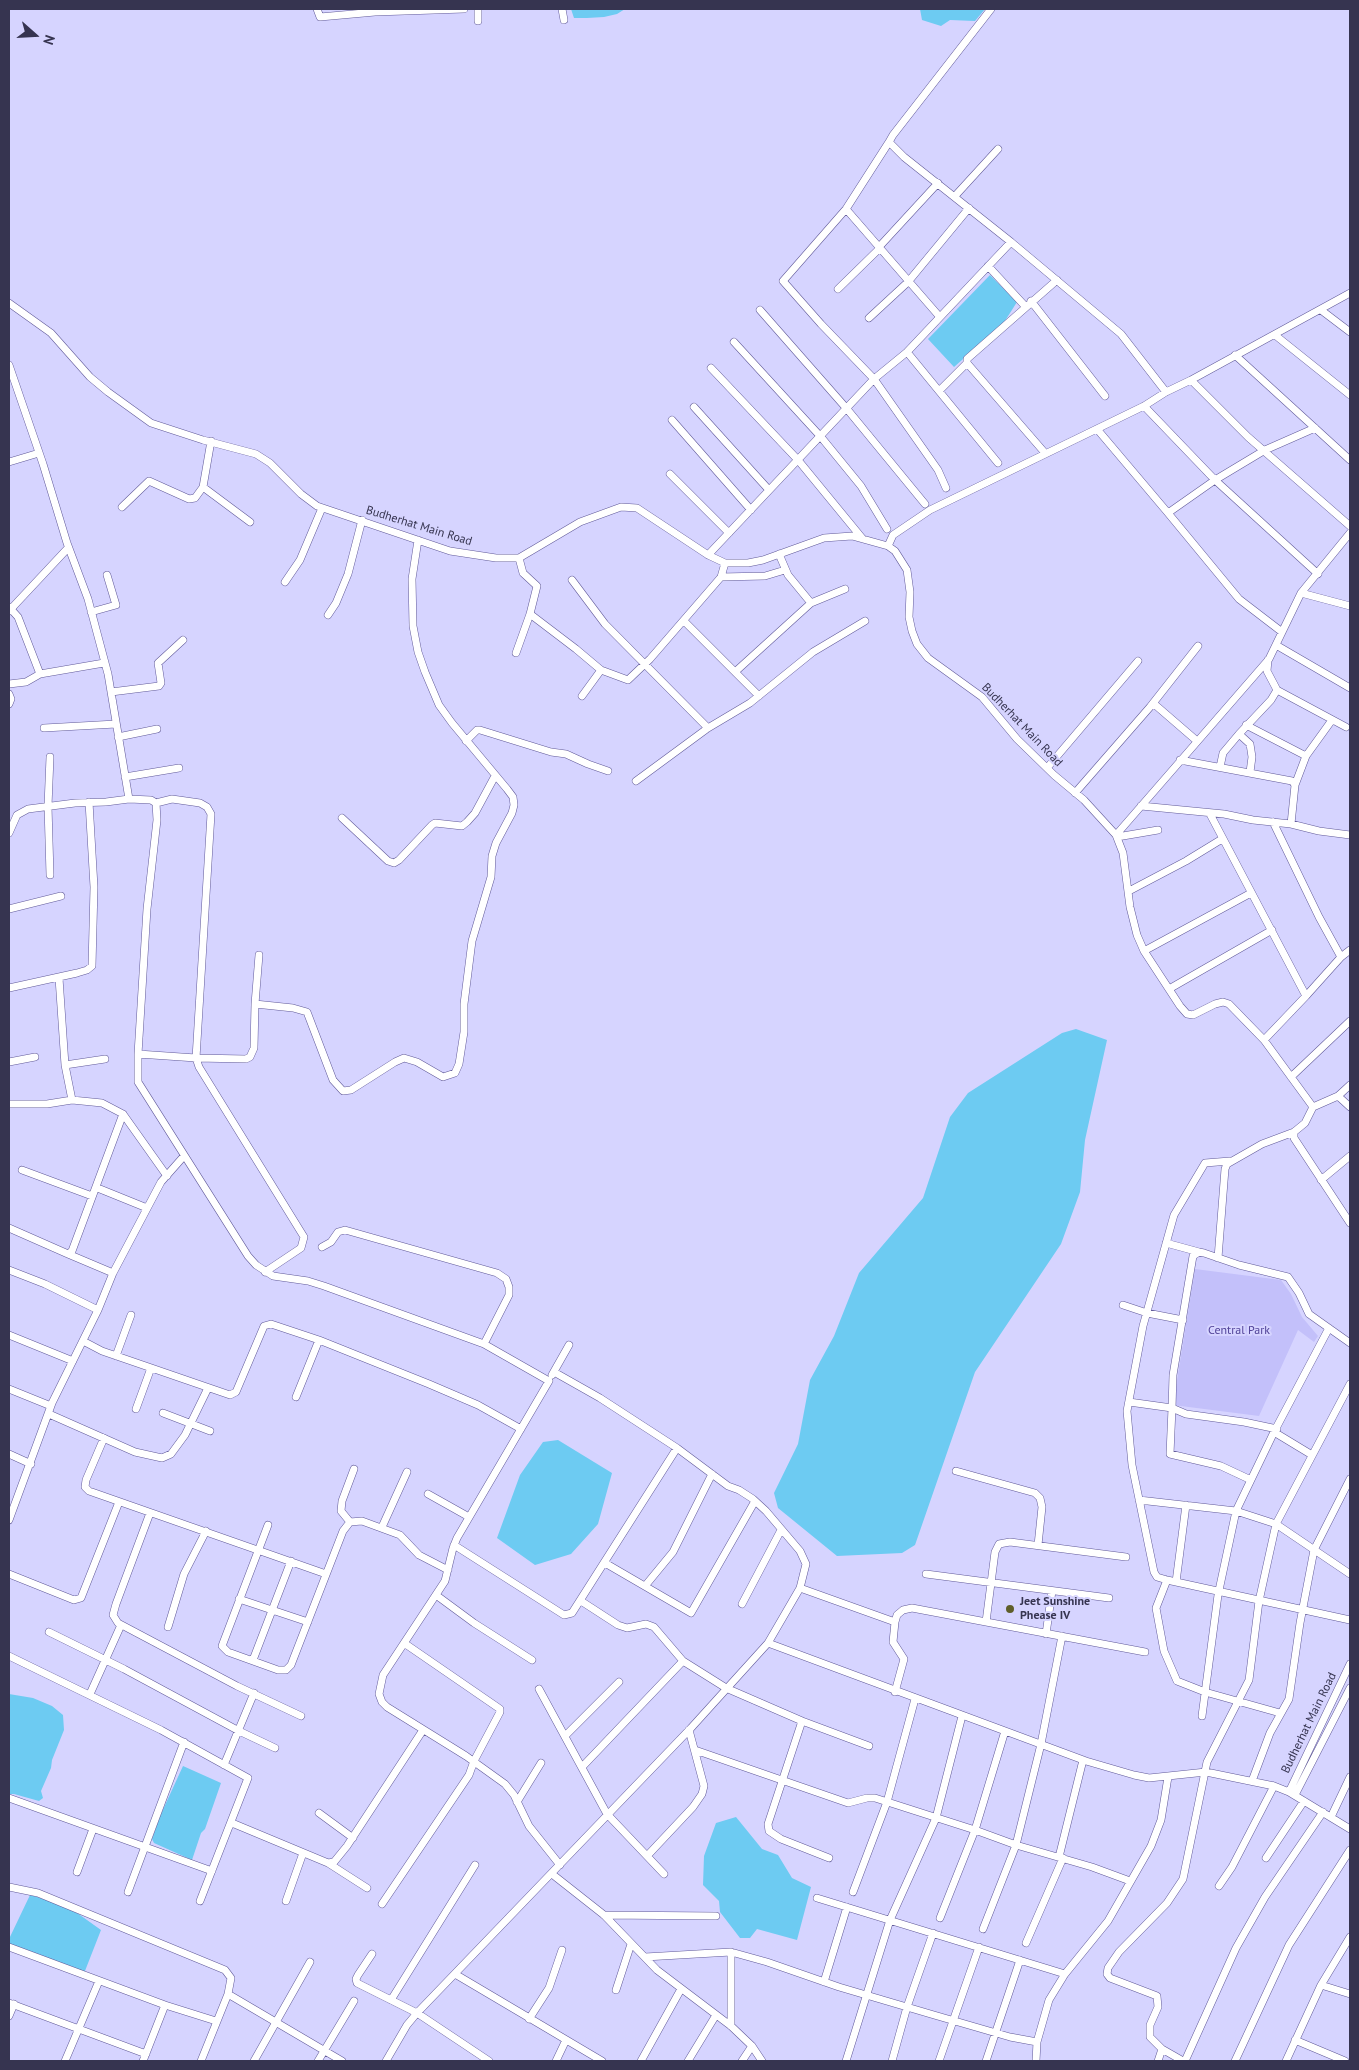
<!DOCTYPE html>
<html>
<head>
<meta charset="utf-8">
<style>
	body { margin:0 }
	#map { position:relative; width:1359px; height:2070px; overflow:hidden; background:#d6d4ff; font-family:"PT Sans",sans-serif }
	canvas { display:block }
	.frame { position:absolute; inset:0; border:10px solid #363450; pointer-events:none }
	.north { position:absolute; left:10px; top:10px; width:50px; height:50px; -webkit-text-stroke:4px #d6d4ff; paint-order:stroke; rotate:109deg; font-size:14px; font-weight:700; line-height:20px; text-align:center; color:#363450 }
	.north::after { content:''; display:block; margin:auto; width:18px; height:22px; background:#363450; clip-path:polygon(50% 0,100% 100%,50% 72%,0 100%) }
</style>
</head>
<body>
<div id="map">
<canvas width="1359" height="2070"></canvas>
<div class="frame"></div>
<div class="north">N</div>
</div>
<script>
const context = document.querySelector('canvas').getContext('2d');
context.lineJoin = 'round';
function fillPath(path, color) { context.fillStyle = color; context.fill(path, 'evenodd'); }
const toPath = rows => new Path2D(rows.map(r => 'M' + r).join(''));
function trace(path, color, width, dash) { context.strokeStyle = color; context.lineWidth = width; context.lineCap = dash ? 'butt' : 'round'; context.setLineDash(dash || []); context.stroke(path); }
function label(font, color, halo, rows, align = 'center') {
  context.font = font + ' "PT Sans",sans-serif'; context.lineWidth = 4; context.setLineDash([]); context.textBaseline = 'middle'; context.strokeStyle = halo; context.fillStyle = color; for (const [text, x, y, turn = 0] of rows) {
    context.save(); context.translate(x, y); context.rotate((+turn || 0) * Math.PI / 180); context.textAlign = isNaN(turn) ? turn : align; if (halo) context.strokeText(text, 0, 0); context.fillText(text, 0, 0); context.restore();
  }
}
const green = toPath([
	[1195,1269,1281,1280,1291,1294,1302,1317,1318,1336,1314,1342,1298,1330,1259,1416,1173,1405]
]);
const water = toPath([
	[571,9,625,9,617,14,604,17,587,18,574,18],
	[920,9,985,9,975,21,950,20,941,26,922,20],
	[990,275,1017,302,1003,324,954,367,928,339],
	[1076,1029,1107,1040,1085,1140,1080,1192,1061,1244,975,1372,915,1545,902,1553,837,1556,778,1508,774,1493,798,1444,810,1380,834,1336,859,1273,923,1198,950,1117,968,1093,1062,1033],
	[558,1440,612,1473,598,1524,571,1554,535,1565,497,1538,520,1475,543,1442],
	[9,1694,33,1698,52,1706,63,1715,64,1730,52,1760,51,1768,41,1791,43,1798,39,1801,14,1794,9,1794],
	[183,1766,221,1783,205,1829,201,1833,192,1860,154,1843,152,1839,160,1816],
	[736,1817,762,1849,778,1855,792,1878,811,1887,797,1940,757,1929,750,1938,740,1938,720,1912,719,1901,703,1885,704,1856,716,1823],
	[30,1895,66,1905,101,1930,83,1976,9,1948,9,1939]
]);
const minor = toPath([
	[317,9,320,17,375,12,464,9],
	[478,9,478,21],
	[562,9,564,20],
	[991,9,893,135,889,142,904,157,1011,242,1121,334,1166,392],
	[889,142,846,209,783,281,821,324,874,379,938,470,946,488],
	[955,196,998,149],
	[846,209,939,316],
	[879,247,938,183],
	[988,266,1025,306],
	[838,289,880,248],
	[1031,301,1105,396],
	[9,303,51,333,90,377,108,392,151,423,203,440,256,454,270,463,301,494,317,506,450,551,496,558,519,558,580,522,621,507,637,508,708,555,725,563,748,563,763,560,824,538,852,536,888,546,895,551,907,570,910,592,909,617,912,631,917,644,928,658,982,697,1017,739,1054,775,1084,800,1116,835,1123,853,1130,907,1137,935,1144,951,1180,1006,1187,1014,1193,1015,1215,1004,1223,1002,1229,1004,1264,1040,1313,1107,1305,1123,1294,1132,1294,1138,1350,1223],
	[760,310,847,409,925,504],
	[1321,310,1350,332],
	[869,318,908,282,969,208],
	[1275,335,1350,395],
	[734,342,821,437,861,486,887,529],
	[907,352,998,463],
	[1235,355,1350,460],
	[9,365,43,464,67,543,88,599,108,674,129,799],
	[711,368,798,460,862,538],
	[1191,380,1248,437,1350,526],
	[939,391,967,363],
	[694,407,769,490],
	[672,420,751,510],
	[1315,428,1265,450,1215,480,1318,574],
	[1097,429,1168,513,1215,480,1144,406],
	[1045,453,967,363,967,359,1057,280],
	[9,462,39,453],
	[670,474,729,533],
	[203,487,250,522],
	[122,507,149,481,189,499,195,498,203,487,211,441],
	[1168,513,1239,599,1282,632],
	[888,546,893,535,930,510,1144,406,1166,392,1191,380,1350,293],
	[779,554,788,575,811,603,845,589],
	[708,555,874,379,907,352,1011,242],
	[721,577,765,576,785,570],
	[572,580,605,624,708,728],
	[285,582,300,560,322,508],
	[1301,593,1350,606],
	[9,607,18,617,40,674],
	[9,611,68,548],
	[91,612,116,605,107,575],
	[530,614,576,649,601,670],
	[328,615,336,603,348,574,362,520],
	[684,621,759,696],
	[1276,645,1350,688],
	[516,653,530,614,537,586,523,573,519,558],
	[735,672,811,603],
	[9,684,26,682,40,674,104,663],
	[1277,690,1346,727],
	[111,692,159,686,161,683,158,663,183,640],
	[9,694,11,699,9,704],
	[582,696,601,670,628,680,650,659,721,577,725,563],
	[1153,703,1197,741],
	[1246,725,1306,756],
	[44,728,116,724],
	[1239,734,1271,700,1277,690,1267,671,1268,660],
	[118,737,157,729],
	[466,741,477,730,480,730,551,752,566,754,588,764,608,771],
	[50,757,48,806,50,875],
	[1180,760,1292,781,1295,785,1291,824],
	[1220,767,1223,753,1239,734,1250,744,1252,757,1250,772],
	[1047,768,1138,661],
	[125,777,179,768],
	[636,781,708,728,750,703,813,652,865,621],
	[1295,785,1306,756,1332,720],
	[1075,793,1150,707,1198,646],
	[156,803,172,799,200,803,207,807,211,814,196,1058,199,1067,304,1237,301,1248,265,1272],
	[1141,806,1224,814,1253,820,1291,824,1319,831,1350,835],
	[1210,814,1306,996,1264,1040],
	[342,818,388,861,394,863,399,860,432,825,435,823,462,826,467,822,475,813,495,776],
	[1273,822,1319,917,1341,957],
	[9,833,17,815,28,809,75,803,106,802,129,799,151,800,156,803,157,820,147,909,138,1054,138,1082,248,1256,256,1265,273,1276,308,1281,324,1286,484,1344,549,1381,457,1538,453,1548,445,1581,383,1675,379,1694,382,1702,387,1707,466,1756,505,1784,514,1795,529,1826,560,1865],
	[1116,835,1269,659,1301,593,1350,533],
	[1117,837,1158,830],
	[1129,891,1186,861,1222,839],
	[9,909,61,896],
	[1144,951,1251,893],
	[59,978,65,1065,72,1100,102,1103,123,1114,167,1176],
	[9,988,77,973,87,970,92,966,94,887,89,802],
	[1169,989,1272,930],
	[1306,996,1341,957,1350,950],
	[255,1004,293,1008,307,1012,333,1080,343,1091,351,1090,395,1062,404,1058,417,1062,443,1077,455,1073,459,1064,464,1032,464,1004,472,941,491,877,492,856,496,843,512,813,514,805,513,797,507,789,452,723,439,705,425,672,418,652,413,626,412,579,418,540],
	[138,1054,196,1058,246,1059,250,1057,254,1048,255,1004,259,955],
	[9,1062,35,1057],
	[65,1065,105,1059],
	[1291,1077,1350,1021],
	[1338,1096,1350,1107],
	[9,1104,47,1104,72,1100],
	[1313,1107,1338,1096,1350,1085],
	[1230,1161,1205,1163,1174,1215,1143,1326,1127,1411,1132,1465,1154,1572,1157,1577,1167,1580,1350,1620],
	[22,1170,92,1196],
	[1321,1180,1350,1156],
	[100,1189,147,1208],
	[9,1228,68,1254,72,1251,123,1114],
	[1166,1243,1199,1252],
	[322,1247,331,1242,338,1232,345,1230,497,1273,506,1279,509,1287,509,1295,484,1344],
	[68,1254,113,1273],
	[1218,1258,1225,1169,1227,1164,1262,1144,1294,1132],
	[9,1270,45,1284,98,1310],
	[1123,1305,1147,1313,1183,1320],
	[9,1335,73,1361],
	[83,1341,102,1351,230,1395,236,1392,264,1326,271,1324,319,1340,429,1384,478,1405,521,1429],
	[116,1356,131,1315],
	[554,1372,600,1398,677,1448,728,1486,739,1490,753,1499,766,1511,800,1551,806,1564,800,1588],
	[552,1375,569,1345],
	[9,1389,51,1406],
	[296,1397,319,1340],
	[1129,1402,1172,1408,1170,1454,1221,1466,1251,1480],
	[136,1409,151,1368],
	[163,1413,210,1431],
	[49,1414,135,1452,162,1458,171,1454,185,1435,208,1388],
	[1277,1429,1244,1422,1186,1414,1172,1408,1173,1375,1193,1256,1199,1252,1204,1253,1239,1265,1288,1277,1299,1293,1309,1314,1350,1343],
	[1274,1432,1312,1455],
	[104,1438,86,1480,85,1487,89,1491,326,1574],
	[9,1454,31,1464],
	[956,1471,1035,1493,1040,1498,1042,1507,1038,1545],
	[428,1494,469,1517],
	[1139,1500,1236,1511,1276,1524,1350,1574],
	[150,1513,116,1604,113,1615,118,1623,237,1686,301,1716],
	[9,1520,52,1403,98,1310,113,1273,161,1182,184,1156],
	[350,1522,341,1511,342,1501,354,1469],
	[268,1525,222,1646,228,1652,278,1670,286,1670,291,1665,343,1531,350,1522,362,1521,400,1535,419,1555,448,1570],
	[382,1527,407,1472],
	[454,1545,564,1615,572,1613,677,1448],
	[605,1563,691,1613,755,1501],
	[9,1574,74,1600,81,1598,119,1502],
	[926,1574,1109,1598],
	[1167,1580,1156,1608,1164,1651,1177,1681,1205,1692,1280,1713],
	[1176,1582,1186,1505],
	[645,1586,673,1552,712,1474],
	[436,1595,474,1623,532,1660],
	[239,1599,308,1622],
	[581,1601,618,1625,627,1628,646,1624,654,1627,683,1661,726,1688,802,1721,869,1746],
	[742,1604,781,1530],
	[986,1622,995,1552,999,1544,1010,1542,1126,1557],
	[168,1627,184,1574,206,1531],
	[49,1632,124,1669,239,1731,275,1748],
	[1046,1634,1052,1591],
	[768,1643,800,1588,895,1622],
	[9,1656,161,1730,248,1778,200,1901],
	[253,1660,291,1561],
	[539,1689,607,1814,664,1874],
	[895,1692,904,1659,893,1642,895,1622,897,1615,903,1610,912,1608,1145,1652],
	[90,1694,121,1625],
	[1202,1716,1218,1595,1236,1511,1274,1432,1329,1328],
	[802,1721,768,1824,769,1831,781,1839,829,1858],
	[565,1736,619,1682],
	[695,1750,848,1803,867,1798,875,1798,975,1830,1016,1845,1092,1867,1130,1881],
	[224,1765,254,1693],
	[582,1767,683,1661],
	[1252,1781,1270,1733,1289,1699,1300,1623,1314,1550,1350,1479],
	[1289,1792,1350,1664],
	[1295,1795,1350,1688],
	[9,1798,212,1871],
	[517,1802,541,1763],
	[319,1813,353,1838],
	[1331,1817,1350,1777],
	[232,1823,328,1863,334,1862,347,1846,423,1730],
	[647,1856,693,1807,702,1794,704,1786,689,1730],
	[1059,1857,1083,1760],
	[1266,1858,1304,1801],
	[328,1863,367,1888],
	[77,1872,93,1829],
	[552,1874,604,1915,657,1970,731,2026,752,2046,762,2061],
	[1219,1886,1232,1867,1274,1786],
	[9,1887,38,1893,225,1970,231,1978,228,1994,342,2061],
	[128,1892,184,1742],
	[853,1892,887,1802,915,1699],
	[817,1898,1065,1974],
	[286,1901,303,1853],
	[382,1904,469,1775,474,1761,500,1712,500,1709,404,1643],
	[604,1915,716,1916],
	[940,1918,975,1830,1005,1731],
	[983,1929,1016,1845,1041,1744,1062,1636],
	[1026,1943,1063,1858],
	[9,1947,165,2005,216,2021],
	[731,1952,731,2026],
	[372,1954,358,1975,356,1979,357,1983,417,2013,489,2061],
	[645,1957,731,1952,767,1962,839,1987,934,2015,1010,2037,1037,2042],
	[455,1974,602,2061],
	[824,1982,847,1907],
	[1321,1985,1350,1994],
	[616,1990,631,1944],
	[391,2000,475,1865],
	[9,2003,146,2054],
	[9,2016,14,2004],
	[529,2019,549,1988,562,1950],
	[1295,2040,1345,2061],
	[65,2061,99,1981],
	[143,2061,165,2005],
	[201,2061,228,1994],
	[254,2061,310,1962],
	[318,2061,354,2001],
	[386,2061,407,2025,417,2013,691,1728,768,1643,1086,1761,1134,1775,1149,1778,1206,1772,1274,1786,1289,1792,1350,1829],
	[556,2061,566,2040],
	[641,2061,681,1989],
	[688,2061,716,2015],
	[742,2061,752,2046],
	[846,2061,890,1920,936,1818,962,1716],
	[892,2061,907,2007,933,1933],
	[939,2061,979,1947],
	[986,2061,1020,1960],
	[1036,2061,1037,2042,1049,2000,1065,1974,1108,1921,1151,1846,1161,1820,1168,1777],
	[1158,2061,1162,2049],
	[1183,2061,1162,2049,1150,2037,1150,2025,1158,2007,1157,1996,1110,1978,1107,1974,1108,1968,1119,1952,1167,1903,1183,1879,1207,1762,1249,1680,1259,1601,1276,1524,1350,1384],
	[1185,2061,1236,1948,1265,1897,1323,1812],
	[1235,2061,1289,1945,1350,1850],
	[1286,2061,1321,1985,1350,1937]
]);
const markers = [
	[1010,1609,5,"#5f5e2a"]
];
const streetNames = [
	["Budherhat Main Road",419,526,17],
	["Budherhat Main Road",1022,725,46],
	["Budherhat Main Road",1309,1723,-64]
];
const parkNames = [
	["Central Park",1239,1331]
];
const poiNames = [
	["Jeet Sunshine",1020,1602],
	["Phease IV",1020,1616]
];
fillPath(green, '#c3c0fa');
fillPath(water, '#6dcbf2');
trace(minor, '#615a99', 8);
trace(minor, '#fff', 7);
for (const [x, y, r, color] of markers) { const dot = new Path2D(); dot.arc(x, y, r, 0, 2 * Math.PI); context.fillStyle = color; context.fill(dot); trace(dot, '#d6d4ff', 2); }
label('12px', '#363450', '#d6d4ff', streetNames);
label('12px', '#514399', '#d6d4ff', parkNames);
label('bold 12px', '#363450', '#d6d4ff', poiNames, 'left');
</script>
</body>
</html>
